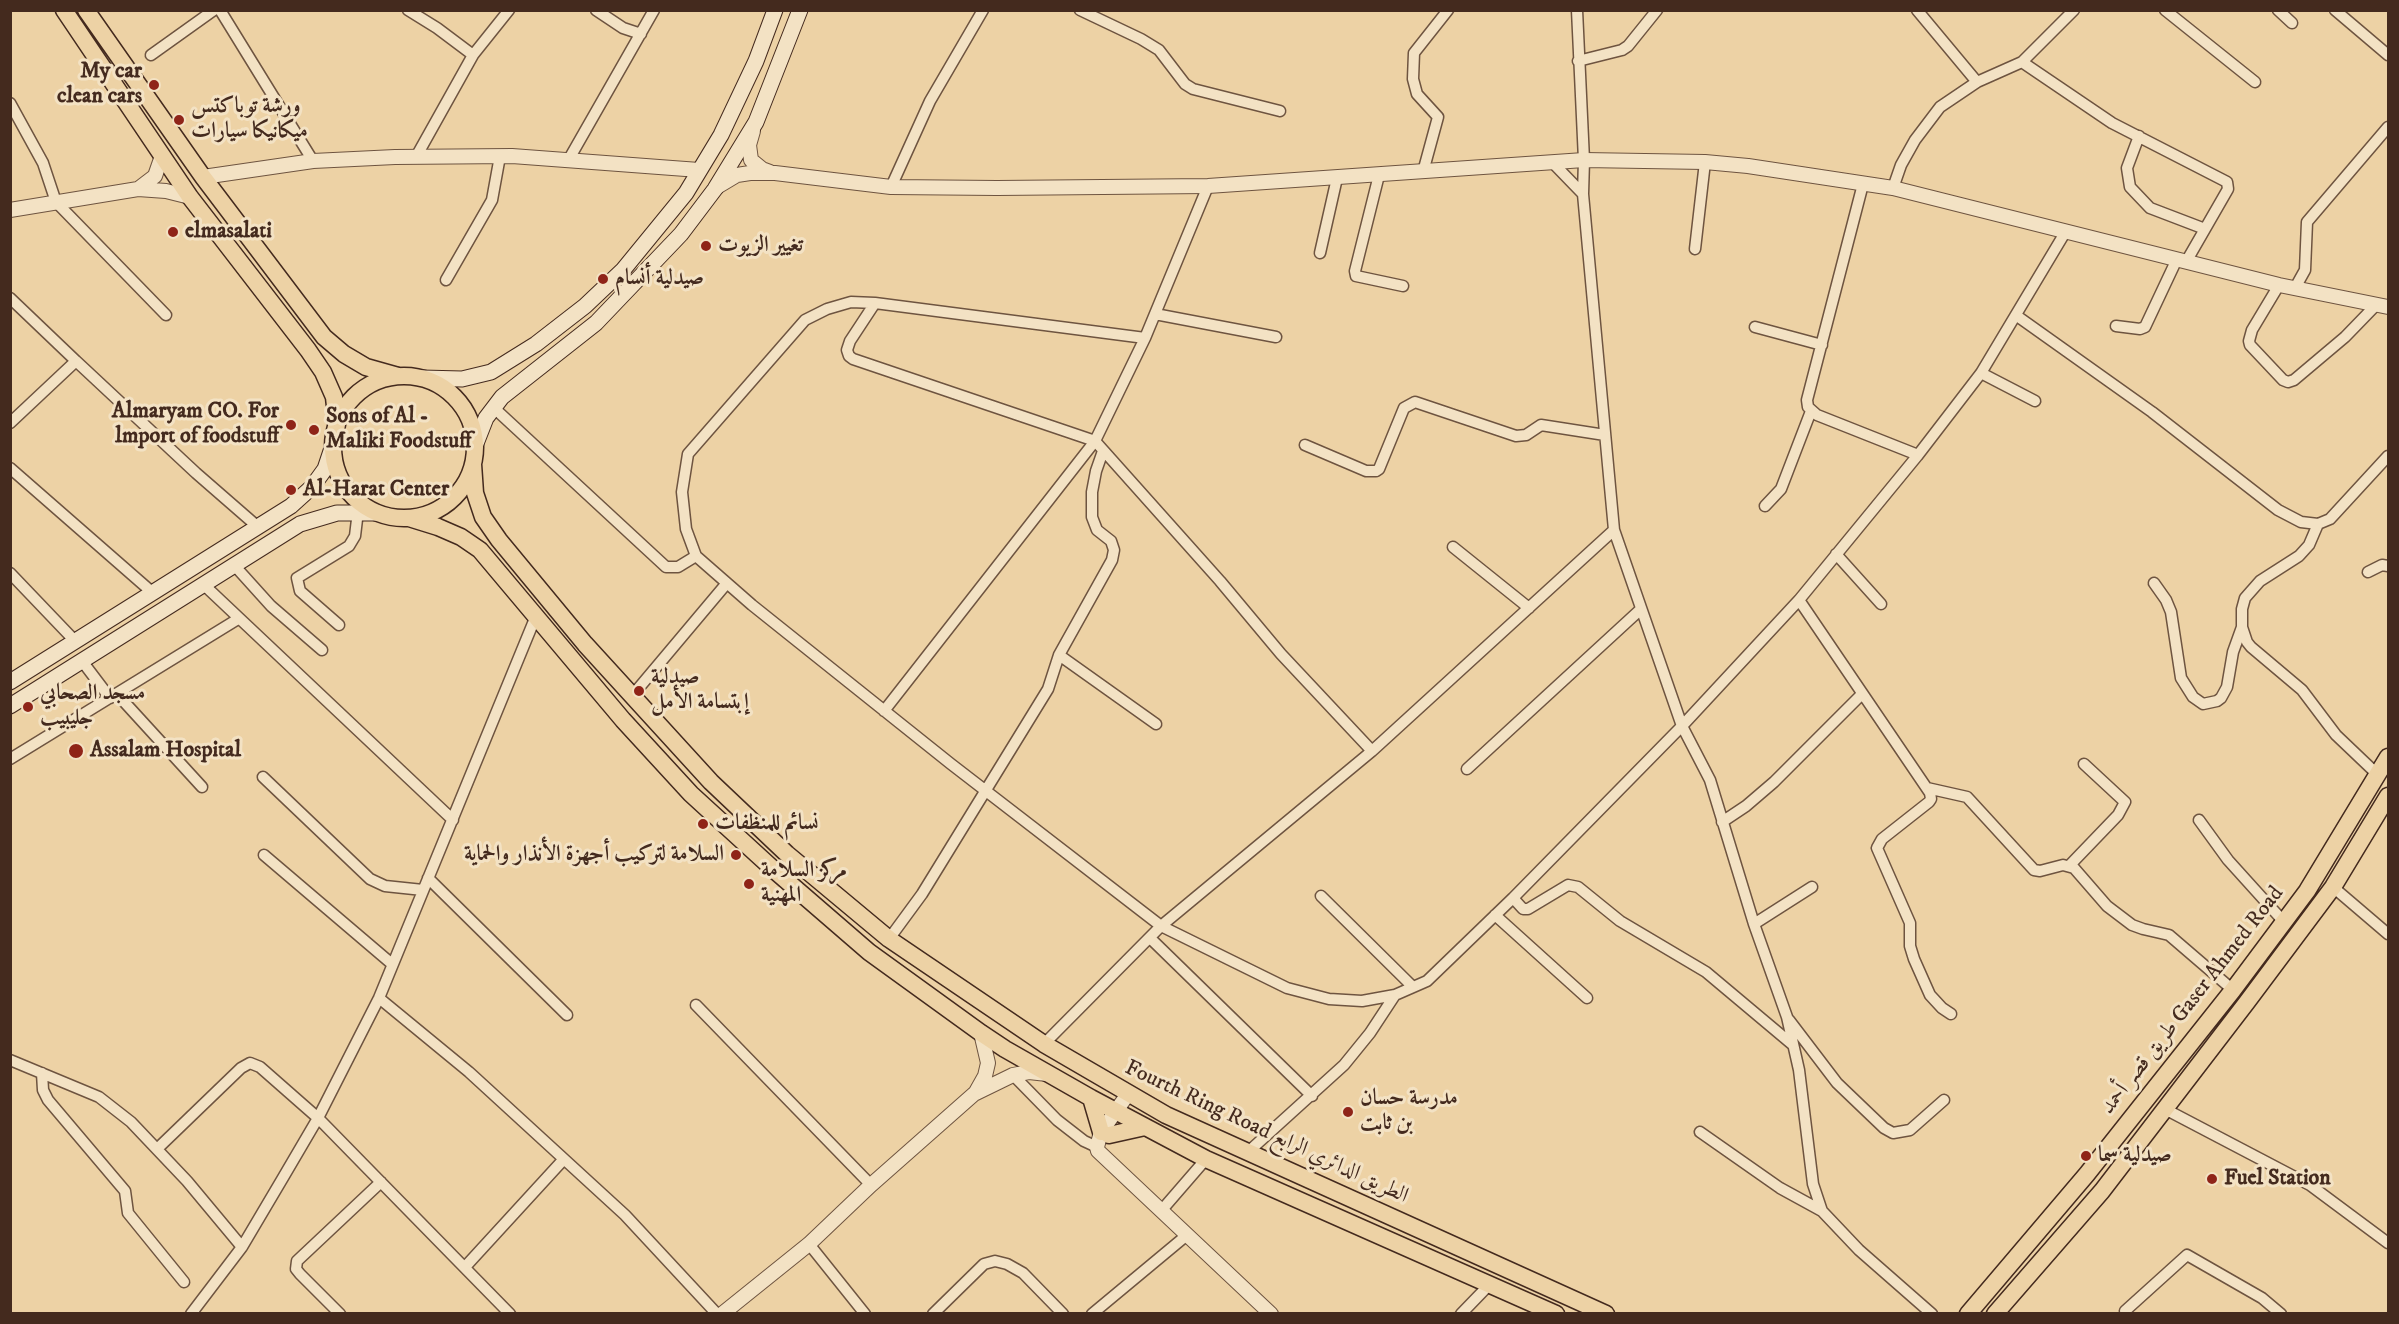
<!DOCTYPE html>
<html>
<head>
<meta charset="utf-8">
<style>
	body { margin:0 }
	#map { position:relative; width:2399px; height:1324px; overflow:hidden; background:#edd2a5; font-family:"IM FELL DW Pica",serif }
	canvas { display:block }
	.frame { position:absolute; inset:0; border:12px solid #442a1e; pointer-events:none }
</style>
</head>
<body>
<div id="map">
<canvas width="2399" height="1324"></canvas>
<div class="frame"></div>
</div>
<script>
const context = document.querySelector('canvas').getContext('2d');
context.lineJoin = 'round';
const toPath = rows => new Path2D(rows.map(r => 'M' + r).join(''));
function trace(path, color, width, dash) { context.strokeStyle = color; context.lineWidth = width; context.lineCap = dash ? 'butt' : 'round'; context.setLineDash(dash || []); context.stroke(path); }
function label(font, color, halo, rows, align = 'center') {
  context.font = font + ' "IM FELL DW Pica",Amiri,serif'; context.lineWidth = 6; context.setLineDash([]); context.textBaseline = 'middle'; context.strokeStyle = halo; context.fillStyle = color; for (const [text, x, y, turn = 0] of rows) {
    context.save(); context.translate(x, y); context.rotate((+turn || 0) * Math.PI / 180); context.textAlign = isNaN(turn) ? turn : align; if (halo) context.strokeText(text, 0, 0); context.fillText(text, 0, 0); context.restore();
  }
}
const minor = toPath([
	[220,10,313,161],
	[408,10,437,28,473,55],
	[596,10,623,28,641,34],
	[1080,10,1141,39,1159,50,1185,84,1193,89,1280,111],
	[1917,10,1977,82],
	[2165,10,2255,82],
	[2278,10,2292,23],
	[2335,10,2388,55],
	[151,55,214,10],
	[1578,61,1622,50,1628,46,1657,10],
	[2022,62,2112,123,2227,182,2228,189,2186,262],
	[10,103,43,163,56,202,166,315],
	[2139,136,2127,168,2130,187,2150,208,2205,229],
	[416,157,473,55,509,10],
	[569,159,654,10],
	[1552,162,1583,194],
	[1423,172,1438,117,1417,94,1413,79,1414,53,1448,10],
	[1379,175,1355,271,1356,276,1403,286],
	[1863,184,1807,400,1808,407,1817,415,1918,455],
	[891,187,930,101,983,10],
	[1893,188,1901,165,1915,140,1940,107,1977,82,2022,62,2074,10],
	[1695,249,1705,162],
	[1320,253,1337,178],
	[446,280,492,200,500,156],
	[2279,285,2252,330,2249,341,2250,345,2283,380,2288,382,2294,380,2345,337,2377,304],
	[2295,288,2305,270,2307,222,2388,127],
	[10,298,76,361,10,423],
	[875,303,850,341,847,350,849,356,853,359,1095,441,1220,581,1281,654,1372,751],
	[1155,314,1276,337],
	[2017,316,2152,412,2278,510,2301,522,2318,524,2330,519,2388,456],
	[2116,326,2140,329,2145,327,2177,259],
	[1755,327,1822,345],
	[1145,338,875,303,851,302,827,309,805,320,688,454,682,492,686,529,696,556,752,605,951,764,1161,926,1287,988,1329,999,1362,1001,1395,995,1427,981,1513,898,1682,726,1799,600,1918,455,1981,373,2066,231],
	[76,361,196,473,258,527],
	[1981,373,2035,401],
	[493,407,666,567,678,567,696,556],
	[1305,445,1366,471,1376,471,1379,469,1404,408,1415,402,1516,436,1526,435,1541,425,1605,435],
	[10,468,153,593],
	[1765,506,1781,489,1811,411],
	[2318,524,2309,545,2299,556,2260,581,2245,598,2242,609,2242,627,2247,642,2251,647,2302,690,2336,735,2378,775],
	[1614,530,1682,726,1710,780,1754,924,1787,1017,1799,1070,1813,1184,1822,1211,1859,1250,1932,1314],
	[1453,547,1529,608],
	[1836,554,1881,604],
	[234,565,271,606,322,650],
	[2368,572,2382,565,2388,566],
	[10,573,75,641],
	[2154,583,2166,600,2171,612,2181,678,2193,697,2203,704,2217,701,2221,698,2227,687,2233,652,2242,627],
	[203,584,453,820],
	[1799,600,1930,793,1931,799,1929,802,1882,839,1877,848,1910,923,1910,946,1914,959,1930,995,1942,1008,1951,1014],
	[339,625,300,591,297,578,349,546,355,536,358,511],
	[1059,655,1156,724],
	[82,661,110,698],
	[117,694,202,787],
	[632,696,727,583],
	[884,711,1095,441,1145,338,1208,186],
	[10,759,238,619],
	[1467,769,1641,609],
	[263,777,370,879,385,886,423,890],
	[1927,788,1967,797,2034,870,2040,871,2063,865,2074,868,2107,906,2132,925,2143,929,2169,935,2233,990],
	[2199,820,2228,860,2284,922],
	[1722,822,1746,806,1774,782,1861,695],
	[264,855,392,964],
	[2069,866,2118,815,2125,802,2084,764],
	[428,878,567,1015],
	[2333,887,2388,934],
	[1321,896,1413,987],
	[1513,898,1523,909,1528,909,1568,885,1578,887,1620,921,1706,972,1793,1045],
	[1495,915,1587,998],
	[1754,924,1812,887],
	[1150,938,1312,1096],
	[889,939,922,894,1048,689,1059,655,1112,560,1114,550,1111,541,1097,530,1092,517,1092,492,1096,471,1103,451],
	[379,998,469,1072,625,1215,717,1314],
	[696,1005,871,1185],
	[1789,1020,1837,1083,1884,1128,1893,1133,1910,1130,1944,1100],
	[1044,1044,1161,926,1372,751,1614,530,1583,194,1584,160,1577,10],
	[10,1060,99,1097,131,1122,187,1181,242,1247],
	[42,1073,43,1090,48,1100,125,1191,128,1213,184,1282],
	[1013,1075,1057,1120,1084,1141,1097,1147],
	[2163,1108,2310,1185,2388,1243],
	[1700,1132,1780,1188,1822,1211],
	[157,1149,241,1068,250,1063,260,1067,318,1118,510,1314],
	[1248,1152,1344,1065,1370,1033,1395,995],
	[1161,1211,1206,1159],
	[809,1244,865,1314],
	[465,1267,564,1159],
	[2125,1311,2187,1255,2262,1298,2281,1314],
	[191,1314,242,1247,284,1176,318,1118,379,998,536,616],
	[340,1314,300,1274,296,1269,297,1261,381,1182],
	[933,1314,984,1264,995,1261,1007,1264,1023,1273,1063,1314],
	[1092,1314,1187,1235],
	[1461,1314,1489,1285]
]);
const tertiary = toPath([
	[753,131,749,145,751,160,762,169,770,172],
	[203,177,313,161,395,157,512,156,699,170],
	[717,187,737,175,750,173,775,173,891,187,997,188,1208,186,1584,160,1705,162,1748,166,1893,188,2279,285,2388,307],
	[138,189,155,176,162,156],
	[10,210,138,189,166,191,190,197],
	[976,1092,985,1076,988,1063,981,1033],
	[1128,1094,1101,1132,1097,1147,1098,1151,1271,1314],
	[722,1314,809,1244,871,1185,974,1094,1013,1075,1029,1072,1047,1074]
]);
const secondary = toPath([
	[422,378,462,379,491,372,536,344,585,306,623,270,686,193,721,135,756,61,775,10],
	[475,446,486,418,502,397,596,323,681,234,715,189,756,122,800,10],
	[10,682,291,506,312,487,325,469,334,442],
	[10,706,300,524,337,513,378,513]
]);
const primary = toPath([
	[64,10,190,197,308,350,323,372,334,397,337,425],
	[86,10,203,177,324,337,344,354,366,367,398,376],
	'333 447a71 71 0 1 1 142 0a71 71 0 1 1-142 0Z',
	[473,464,475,493,483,517,499,540,585,644,711,782,787,854,889,939,1044,1044,1166,1115,1606,1314],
	[409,518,438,527,461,537,480,550,623,720,691,794,773,869,869,952,981,1033,1005,1049,1091,1098,1206,1159,1556,1314],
	[1091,1098,1101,1132],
	[1109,1135,1145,1127],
	[1968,1314,2087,1174,2233,990,2307,891,2388,757],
	[1995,1314,2102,1191,2247,1002,2333,887,2388,796]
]);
const markers = [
	[154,85,6,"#8f2418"],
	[179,120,6,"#8f2418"],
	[173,232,6,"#8f2418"],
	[706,246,6,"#8f2418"],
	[603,279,6,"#8f2418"],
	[291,425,6,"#8f2418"],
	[314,430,6,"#8f2418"],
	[291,490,6,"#8f2418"],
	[639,691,6,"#8f2418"],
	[28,707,6,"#8f2418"],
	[76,751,8,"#8f2418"],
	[703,824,6,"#8f2418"],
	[736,855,6,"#8f2418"],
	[749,884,6,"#8f2418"],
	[1348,1112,6,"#8f2418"],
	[2086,1156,6,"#8f2418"],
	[2212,1179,6,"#8f2418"]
];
const poiNames = [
	["My car",142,72,"right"],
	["clean cars",142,97,"right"],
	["ورشة توباكتس",191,107],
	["ميكانيكا سيارات",191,132],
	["elmasalati",185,232],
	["تغيير الزيوت",718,246],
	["صيدلية أنسام",615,279],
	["Almaryam CO. For",279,412,"right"],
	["lmport of foodstuff",279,437,"right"],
	["Sons of Al -",326,417],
	["Maliki Foodstuff",326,442],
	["Al-Harat Center",303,490],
	["صيدلية",651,678],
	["إبتسامة الأمل",651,703],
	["مسجد الصحابي",40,694],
	["جليبيب",40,719],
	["Assalam Hospital",90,751],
	["نسائم للمنظفات",715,824],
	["السلامة لتركيب أجهزة الأنذار والحماية",724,855,"right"],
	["مركز السلامة",761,871],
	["المهنية",761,896],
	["مدرسة حسان",1360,1099],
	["بن ثابت",1360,1124],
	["صيدلية سما",2098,1156],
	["Fuel Station",2224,1179]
];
const streetNames = [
	["طريق قصر أحمد Gaser Ahmed Road",2193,1001,-52],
	["Fourth Ring Road الطريق الدائري الرابع",1266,1133,25]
];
trace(minor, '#6e5440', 13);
trace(tertiary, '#6e5440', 16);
trace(secondary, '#442a1e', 17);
trace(primary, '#442a1e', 19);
trace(minor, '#f3e2c4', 10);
trace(tertiary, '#f3e2c4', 14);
trace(secondary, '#f3e2c4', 15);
trace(primary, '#edd2a5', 16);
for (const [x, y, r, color] of markers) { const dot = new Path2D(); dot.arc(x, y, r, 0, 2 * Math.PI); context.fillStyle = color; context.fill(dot); trace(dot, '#f3e2c4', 2); }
label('bold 22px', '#442a1e', '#f3e2c4', poiNames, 'left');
label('22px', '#442a1e', '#f3e2c4', streetNames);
</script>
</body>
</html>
